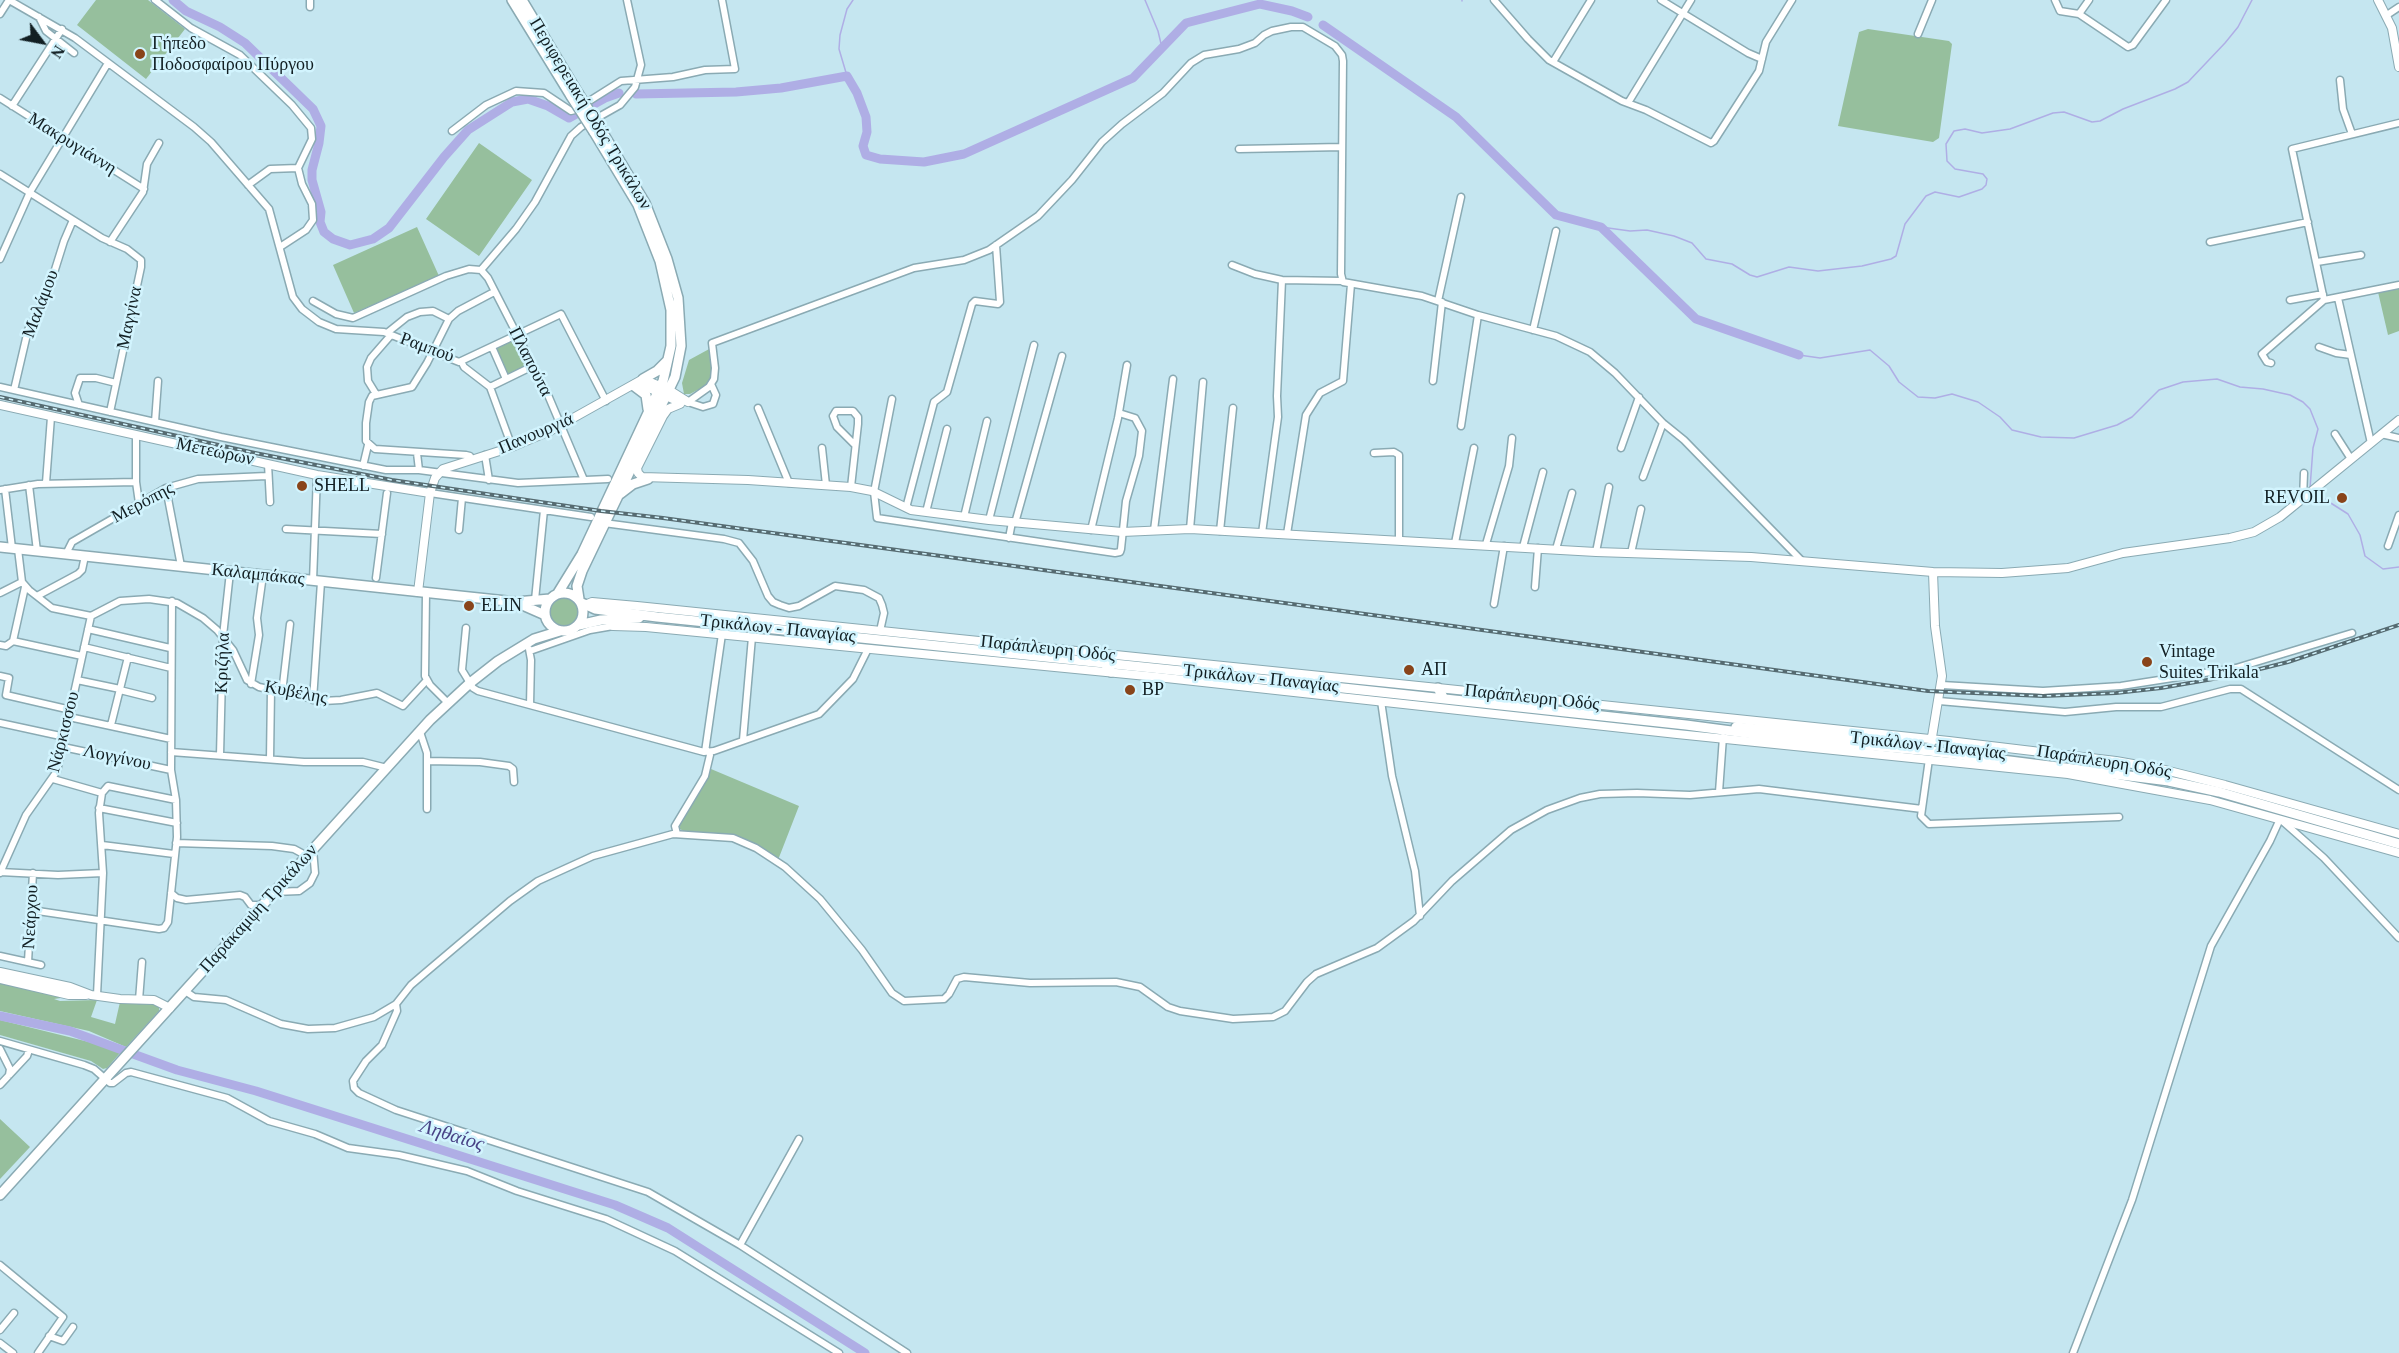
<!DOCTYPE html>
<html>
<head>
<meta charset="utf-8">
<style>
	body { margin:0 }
	#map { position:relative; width:2399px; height:1353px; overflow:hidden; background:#c5e6f0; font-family:Georgia,serif }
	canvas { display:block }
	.north { position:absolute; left:12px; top:12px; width:60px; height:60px; -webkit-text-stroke:4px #d2f4fe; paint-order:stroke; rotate:122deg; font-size:16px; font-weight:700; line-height:24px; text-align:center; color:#121f23 }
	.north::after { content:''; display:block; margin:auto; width:21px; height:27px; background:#121f23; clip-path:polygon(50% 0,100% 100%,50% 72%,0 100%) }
</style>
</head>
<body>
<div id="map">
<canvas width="2399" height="1353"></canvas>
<div class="north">N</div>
</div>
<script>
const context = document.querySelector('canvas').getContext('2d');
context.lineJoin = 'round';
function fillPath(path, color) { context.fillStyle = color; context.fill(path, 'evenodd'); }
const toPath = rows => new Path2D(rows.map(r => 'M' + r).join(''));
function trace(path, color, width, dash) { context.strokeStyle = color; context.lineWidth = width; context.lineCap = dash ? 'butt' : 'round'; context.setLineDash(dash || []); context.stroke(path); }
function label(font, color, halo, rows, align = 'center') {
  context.font = font + ' Georgia,serif'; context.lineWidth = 5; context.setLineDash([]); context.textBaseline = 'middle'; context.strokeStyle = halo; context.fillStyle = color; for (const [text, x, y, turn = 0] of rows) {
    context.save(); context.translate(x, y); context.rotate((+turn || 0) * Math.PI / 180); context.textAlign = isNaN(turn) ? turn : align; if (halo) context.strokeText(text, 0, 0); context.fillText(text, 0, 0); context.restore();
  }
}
const green = toPath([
	[96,0,148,0,185,29,146,79,77,25],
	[1868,29,1949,41,1952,44,1939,138,1933,142,1838,126,1859,32],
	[479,143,532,180,479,256,426,219],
	[417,227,439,276,354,313,333,265],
	[2399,288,2399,331,2388,335,2378,292],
	[511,339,526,366,508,375,496,347],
	[711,348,713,375,705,386,690,394,684,394,682,383,689,360],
	'550 612a14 14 0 1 1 28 0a14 14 0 1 1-28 0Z',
	[711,769,799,806,778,860,739,837,685,832,680,829,680,822],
	[0,983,67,997,54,999,60,1001,97,1000,91,1017,115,1024,120,1002,152,1003,159,1005,159,1011,126,1047,89,1031,0,1011],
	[0,1020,97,1044,120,1053,107,1068,103,1069,91,1061,0,1035],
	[0,1119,30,1147,0,1179]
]);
const stream = toPath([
	[1145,0,1158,31,1162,48],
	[1462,0,1462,1],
	[847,76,839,49,840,35,847,9,853,0],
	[1601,227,1630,231,1647,230,1674,236,1692,243,1706,259,1732,264,1750,275,1757,277,1789,267,1818,271,1862,266,1891,259,1896,256,1905,224,1926,196,1935,192,1959,197,1982,189,1986,185,1987,179,1983,174,1955,169,1947,161,1946,144,1954,131,1965,129,1982,133,2010,129,2053,113,2064,112,2092,122,2100,121,2123,109,2175,89,2188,82,2225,43,2238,27,2252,0],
	[1799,355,1820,358,1870,350,1889,366,1899,382,1918,397,1935,398,1952,394,1978,402,2000,417,2012,430,2041,437,2074,438,2117,425,2132,417,2159,390,2183,382,2217,379,2240,387,2263,389,2290,395,2303,402,2310,409,2318,429,2313,448,2310,488],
	[2315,493,2348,514,2360,535,2365,556,2383,569,2399,567]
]);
const river = toPath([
	[173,0,186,11,220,27,245,43,313,109,321,126,319,143,312,170,312,180,321,212,320,222,324,232,333,239,350,245,373,239,389,228,444,157,468,130,512,102,528,99,548,106,569,118,605,98,619,93],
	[1323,25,1456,117,1556,215,1601,227,1696,319,1799,355],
	[636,94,736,92,781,88,847,76,857,93,866,117,867,132,863,146,866,155,880,159,924,162,964,154,1133,78,1186,23,1260,4,1292,11,1308,17],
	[0,1016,70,1031,177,1070,256,1091,615,1205,668,1228,865,1353]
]);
const minor = toPath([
	[9,0,75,38,194,127,211,142,269,209,293,297,302,309,319,322,336,329,384,332,459,362,561,314,606,401],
	[155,0,191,28,240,55,292,105,311,128,312,139,298,168,302,184,312,204,313,220,306,230,280,247],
	[1494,0,1528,39,1549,60,1622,101,1646,110,1711,143,1714,141,1759,71,1766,42,1792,0],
	[1661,0,1748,53,1762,59],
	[2055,0,2060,11,2079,14,2128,47,2133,45,2166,0],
	[310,7,310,0],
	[0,14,9,0],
	[2079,14,2089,0],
	[2387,15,2399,7],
	[39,17,46,31,74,53],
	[1918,34,1932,0],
	[1553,62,1591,0],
	[2340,80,2343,109,2352,134],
	[0,98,144,189],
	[1628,103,1691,0],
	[12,106,62,29],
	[452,131,486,105,516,91,544,93,571,111,575,110,621,81,673,77,705,70,735,69,722,0],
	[1239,149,1342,147],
	[0,174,102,238,127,249,141,260,141,267,110,412],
	[248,185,270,169,298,168],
	[110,242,143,192,147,164,159,143],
	[2210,242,2308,222],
	[0,259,30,192,108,63],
	[2317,262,2361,255],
	[1232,265,1255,274,1282,280,1342,281],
	[481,270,516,229,535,202,571,136,581,127,620,105,635,87,641,65,627,0],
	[2338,298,2371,443],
	[2290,300,2323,294],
	[2324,300,2292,149,2399,123],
	[313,301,336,314,353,318,446,276,469,269,481,270,488,278,548,395,584,480],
	[1438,301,1461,197],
	[1533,330,1556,231],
	[387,333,407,317,420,312,433,311,449,319],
	[492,347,506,379],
	[2319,347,2336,353,2351,355],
	[461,361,464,367,490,387,512,447],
	[2271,363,2267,362,2262,354,2324,300,2399,285],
	[1433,381,1442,302],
	[711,384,716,395,713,404,703,407,688,402,709,387,714,379,715,368,712,343,914,268,964,260,989,250,1038,216,1072,180,1102,142,1122,124,1163,93,1191,63,1204,55,1239,49,1255,43,1264,35,1272,31,1291,27,1303,27,1335,46,1342,55,1343,61,1341,274,1343,282,1422,296,1478,315,1556,336,1590,352,1615,373,1663,423,1684,440,1801,560],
	[0,387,221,437,386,470,419,470,518,483,608,479],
	[490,387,533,366],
	[14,390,28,330,47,295,64,241,73,220],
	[376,394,368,381,367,367,371,358,391,335],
	[892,399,874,492,877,518,1115,553,1120,552,1121,549,1126,501,1139,456,1142,431,1135,418,1119,413],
	[79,405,75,393,80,378,96,378,116,383],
	[758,408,789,483],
	[155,422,158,381],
	[1461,426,1478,315],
	[2335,434,2351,459],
	[2381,434,2399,438],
	[136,435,136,482,139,503],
	[822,448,826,485],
	[1621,448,1639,397],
	[417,453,419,470],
	[1374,453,1394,452,1399,455,1399,540],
	[485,455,489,480],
	[471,460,470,456,466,455,375,449,366,441,366,423,369,402,372,396,412,387,427,363,449,319,458,311,494,292],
	[268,464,270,502],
	[363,466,368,445],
	[1643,477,1663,423],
	[46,483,51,417],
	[29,485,37,551],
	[851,487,858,424,858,417,853,411,836,411,833,416,837,427,855,445],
	[166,488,181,566],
	[5,489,12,548],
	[0,490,38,484,136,482],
	[430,493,591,517],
	[2303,499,2304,473],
	[906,508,934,402,947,392,972,304,975,301,998,304,1000,302,996,245],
	[926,512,947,429],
	[964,517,987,421],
	[989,520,1034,345],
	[604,523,724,539,739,543,753,561,768,596,773,602,780,605,789,608,799,606,835,586,864,590,879,598,882,605,884,613,880,631],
	[1015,523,1062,356],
	[286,529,382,534],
	[1190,529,1203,382],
	[459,530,462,498],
	[1091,530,1118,418,1127,365],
	[1154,530,1173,379],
	[1220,531,1233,408],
	[1262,533,1278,417,1277,396,1282,280],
	[1287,534,1306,415,1320,393,1343,381,1351,284],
	[1009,538,1012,522],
	[1455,543,1474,448],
	[1486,544,1509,466,1512,438],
	[2388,546,2399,515],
	[1523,547,1543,472],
	[18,549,22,582,29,590,52,608,91,616,120,601,149,599,177,603,203,618,217,630,233,650,247,680,259,687,323,701,341,700,377,693,403,706,427,680],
	[1556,549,1572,493],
	[1596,552,1609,487],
	[1631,553,1641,509],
	[66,554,72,542,166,488,198,479,267,476],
	[376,578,387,493],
	[313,581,317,475],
	[1535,587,1538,548],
	[0,593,22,582],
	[426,593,425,676,430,685,448,703],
	[37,596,78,574,82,570,85,556],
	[535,600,544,510],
	[1494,604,1504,546],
	[466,628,462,670,473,688,478,691,704,752,714,751,819,714,853,679,868,649],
	[88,629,170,648],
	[13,641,82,656],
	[13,641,25,587],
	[0,645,6,646,13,641],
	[84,647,171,668],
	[529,649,531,660,530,705],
	[530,651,590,630,613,626],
	[0,676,9,678,6,695,71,710],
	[77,680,120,689],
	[251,684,259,635,257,618,263,575],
	[1942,685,2043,691,2121,686,2236,668,2352,633],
	[120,690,152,698],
	[282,693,290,624],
	[313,700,321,582],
	[1381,701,1392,776,1415,871,1420,916],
	[1939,701,2065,712,2116,707,2161,707,2230,689,2241,689,2399,790],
	[69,717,171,739],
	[0,723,65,737],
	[111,725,128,657],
	[420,732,427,753,427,809],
	[743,740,752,637],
	[63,747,171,770],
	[171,752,304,762,363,762,387,768],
	[705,752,722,634],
	[220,755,223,636,230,572],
	[270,759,271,690],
	[1929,759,1921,816,1929,824,2119,817],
	[427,761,480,762,509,766,513,769,514,782],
	[53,779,102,793],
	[1719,792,1723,737],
	[102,793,108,786,176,800],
	[99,808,177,823],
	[677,834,675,826,705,776,710,755],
	[176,843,272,846,294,849,307,856],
	[102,845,174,854],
	[0,872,58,875,103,873],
	[0,873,26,815,57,771,91,616],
	[275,892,299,891,310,883,315,873,313,849],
	[171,893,177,898,186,900,240,895,245,897,251,905,262,905],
	[31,910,159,929,164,928,168,922,177,837,176,800,171,770,172,601],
	[0,956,41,965],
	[28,962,33,873],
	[185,991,194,997,226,1000,281,1024,308,1029,335,1028,374,1017,396,1004,411,985,425,973,510,901,538,881,593,856,673,834,733,838,756,848,785,867,820,899,862,950,892,993,904,1001,944,999,949,994,957,979,964,977,1030,983,1116,982,1140,987,1168,1007,1180,1011,1233,1019,1273,1017,1285,1011,1307,982,1316,974,1377,948,1414,921,1452,881,1511,830,1547,810,1580,798,1600,794,1637,793,1690,795,1759,789,1922,809],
	[97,995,103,873,99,813,102,793],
	[139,1000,142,962],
	[396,1004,397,1011,382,1045,366,1061,353,1081,354,1088,359,1093,396,1110,648,1192,740,1245,907,1353],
	[0,1041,84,1065,94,1069,110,1083,113,1083,126,1073,131,1072,227,1098,269,1121,315,1134,348,1148,399,1155,467,1171,517,1191,606,1219,675,1251,839,1353],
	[0,1049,10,1069,9,1075],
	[0,1085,27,1056,29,1050],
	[740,1245,799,1139],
	[0,1265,63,1317,38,1353],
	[0,1330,14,1313],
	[49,1336,63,1341,73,1327],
	[0,1343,13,1353],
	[2073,1353,2132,1200,2211,946,2270,841,2280,819,2324,858,2399,938]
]);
const tertiary = toPath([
	[2378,0,2392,28,2399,67],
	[634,386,651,389,681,403],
	[680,404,668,409,663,416,637,468,638,473,642,477,748,480,851,487,872,491,911,510,989,520,1122,532,1190,529,1596,552,1751,557,1933,572,2002,573,2068,568,2123,553,2230,538,2254,532,2280,517,2399,420],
	[0,405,317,475,430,493],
	[418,592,430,493,435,478,443,469,512,447,550,431,643,379,669,390,688,402],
	[585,605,592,602,637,606,1438,688,1949,741,2116,761,2161,769,2225,785,2399,834],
	[613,619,613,626,646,627,1157,677,1677,734,2068,774,2210,800,2399,853],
	[1931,743,1942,676,1935,626,1933,572],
	[0,972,70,987,91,995,120,999,154,1000,170,1008],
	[0,979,69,995,86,995]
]);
const primary = toPath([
	[512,0,571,96],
	[522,0,578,93],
	[643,379,657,371,667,361],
	[634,386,646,395,648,409],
	[620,494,633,484,648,479],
	[0,547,516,602,550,599],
	'545 612a19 19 0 1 1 38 0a19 19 0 1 1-38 0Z',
	[558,593,582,554,663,381,671,346,671,310,660,261,638,205,594,132],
	[579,599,577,586,582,571,675,377,681,346,678,298,667,259,645,203,600,128],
	[582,603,595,609,657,617,1269,680,1686,725,1784,738,1930,751,2169,781],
	[520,604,545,615],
	[579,625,601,620,639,618],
	[1104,663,1111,672],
	[1438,688,1444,699],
	[1736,727,1874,740],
	[2164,780,2219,792,2399,844],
	[0,1195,430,720,470,683,498,661,534,639,560,631]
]);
const rail = toPath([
	[0,397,255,453,392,480,601,511,663,518,1928,691,2043,696,2116,693,2161,688,2236,675,2288,662,2399,625]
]);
const primaryBridge = toPath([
	[578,93,600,128],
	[571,96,594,132]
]);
const markers = [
	[140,54,6,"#89441a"],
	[302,486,6,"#89441a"],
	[2342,498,6,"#89441a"],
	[469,606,6,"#89441a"],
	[2147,662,6,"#89441a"],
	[1409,670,6,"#89441a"],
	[1130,690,6,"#89441a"]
];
const poiNames = [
	["Γήπεδο",152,44],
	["Ποδοσφαίρου Πύργου",152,65],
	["SHELL",314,486],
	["REVOIL",2330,498,"right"],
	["ELIN",481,606],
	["Vintage",2159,652],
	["Suites Trikala",2159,673],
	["ΑΠ",1421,670],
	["BP",1142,690]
];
const streetNames = [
	["Περιφερειακή Οδός Τρικάλων",590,114,59],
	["Μακρυγιάννη",72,144,32],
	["Μαλάμου",41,304,-69],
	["Μαγγίνα",130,318,-78],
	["Ραμπού",427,348,20],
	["Πλαπούτα",530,362,63],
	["Πανουργιά",536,434,-23],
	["Μετεώρων",215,452,12],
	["Μερόπης",143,503,-28],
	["Καλαμπάκας",258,575,6],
	["Τρικάλων - Παναγίας",778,629,6],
	["Παράπλευρη Οδός",1048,649,6],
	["Κριζήλα",223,663,-88],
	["Τρικάλων - Παναγίας",1261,679,6],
	["Κυβέλης",296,693,11],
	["Παράπλευρη Οδός",1532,698,6],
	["Νάρκισσου",64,732,-76],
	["Τρικάλων - Παναγίας",1928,746,6],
	["Λογγίνου",117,758,12],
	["Παράπλευρη Οδός",2104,762,9],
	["Παράκαμψη Τρικάλων",259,909,-48],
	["Νεάρχου",31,917,-87]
];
const waterNames = [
	["Ληθαίος",452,1136,17]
];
fillPath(green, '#96bf9d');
trace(stream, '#afaee5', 1.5);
trace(river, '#afaee5', 9);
trace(minor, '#8aaab3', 9);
trace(tertiary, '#8aaab3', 10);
trace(primary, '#8aaab3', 12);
trace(minor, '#fff', 6);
trace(tertiary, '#fff', 8);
trace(primary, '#fff', 9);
trace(rail, '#566b71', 4);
trace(rail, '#d2f4fe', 1.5, [4.5]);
trace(primaryBridge, '#8aaab3', 12, []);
trace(primaryBridge, '#fff', 9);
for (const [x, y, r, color] of markers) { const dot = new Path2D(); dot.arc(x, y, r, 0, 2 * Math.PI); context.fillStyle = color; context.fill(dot); trace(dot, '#d2f4fe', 2); }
label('18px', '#121f23', '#d2f4fe', poiNames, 'left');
label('18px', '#121f23', '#d2f4fe', streetNames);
label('italic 20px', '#494386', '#d2f4fe', waterNames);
</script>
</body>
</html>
